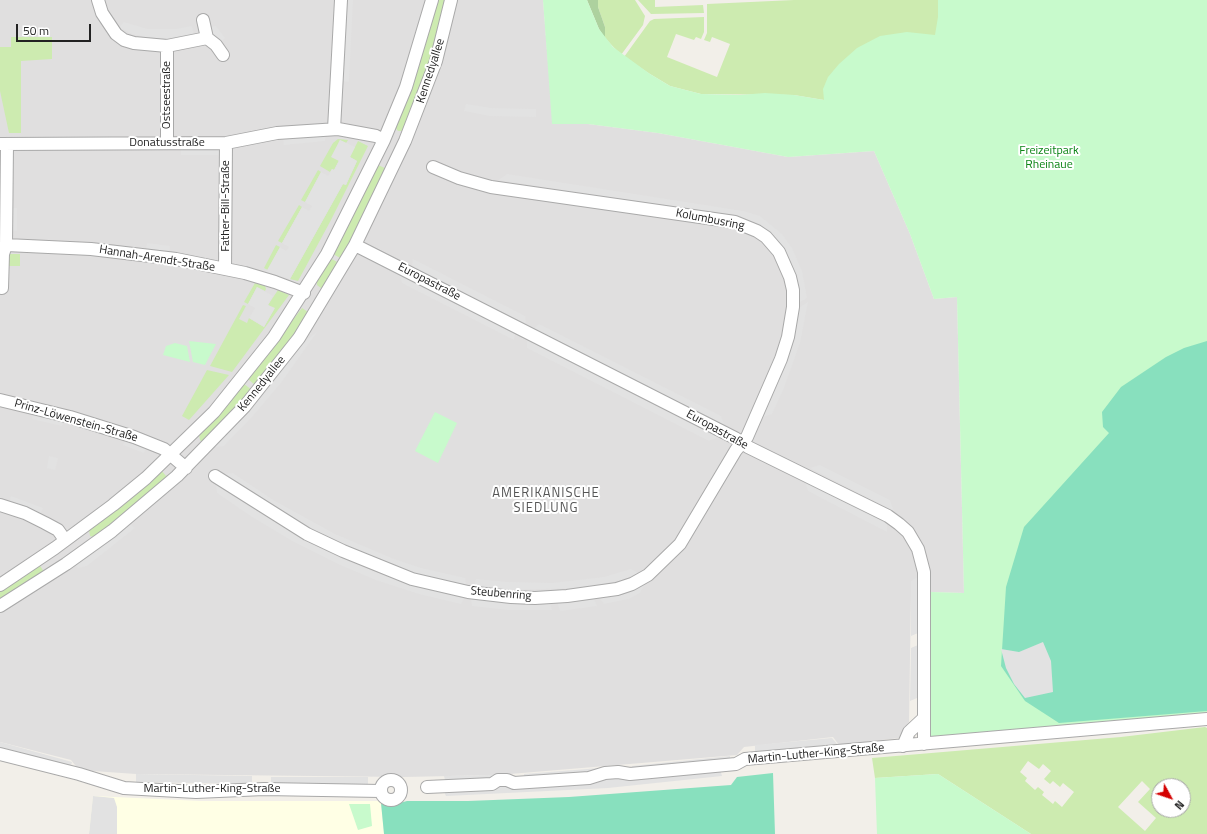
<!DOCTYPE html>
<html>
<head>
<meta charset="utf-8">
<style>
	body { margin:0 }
	#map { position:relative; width:1207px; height:834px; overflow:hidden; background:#f2efe9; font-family:"Titillium Web",sans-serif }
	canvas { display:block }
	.north { position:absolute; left:1151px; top:778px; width:40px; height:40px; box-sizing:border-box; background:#fff; border:1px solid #a7a7a7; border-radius:50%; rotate:130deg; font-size:11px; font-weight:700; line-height:16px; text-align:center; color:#222 }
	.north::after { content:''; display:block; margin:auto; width:14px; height:18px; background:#d40000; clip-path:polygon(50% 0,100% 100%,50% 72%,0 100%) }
	.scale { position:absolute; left:16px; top:24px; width:75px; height:18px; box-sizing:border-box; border:2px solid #222; border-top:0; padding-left:5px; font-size:12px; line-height:14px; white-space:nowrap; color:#222; -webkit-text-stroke:3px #fff; paint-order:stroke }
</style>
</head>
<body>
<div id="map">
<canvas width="1207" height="834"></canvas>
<div class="north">N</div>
<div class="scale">50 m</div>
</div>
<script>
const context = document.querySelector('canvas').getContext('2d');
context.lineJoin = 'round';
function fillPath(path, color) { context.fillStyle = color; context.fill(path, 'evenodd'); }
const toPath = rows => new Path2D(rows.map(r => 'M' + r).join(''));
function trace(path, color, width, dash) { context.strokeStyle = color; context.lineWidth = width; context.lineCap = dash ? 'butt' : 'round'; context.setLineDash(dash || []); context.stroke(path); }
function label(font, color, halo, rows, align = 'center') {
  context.font = font + ' "Titillium Web",sans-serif'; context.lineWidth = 4; context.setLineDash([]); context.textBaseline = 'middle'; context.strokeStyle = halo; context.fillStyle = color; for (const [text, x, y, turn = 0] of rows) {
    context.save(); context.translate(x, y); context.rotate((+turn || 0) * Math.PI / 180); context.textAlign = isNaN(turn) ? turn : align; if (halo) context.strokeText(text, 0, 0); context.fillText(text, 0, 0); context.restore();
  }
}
const residential = toPath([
	[0,0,543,0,553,124,588,124,658,133,788,157,874,151,910,234,934,299,957,297,964,593,931,592,911,595,909,722,899,738,839,745,833,737,744,747,737,755,498,775,404,777,136,774,79,770,71,760,0,742]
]);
const education = toPath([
	[93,796,201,801,378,801,381,803,384,834,89,834]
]);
const grass = toPath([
	[436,0,447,0,429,66,404,131,398,131,395,127,419,63],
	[598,0,635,0,645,16,643,25,621,55,605,38,605,27,598,7],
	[638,0,655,0,655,7,703,5,704,13,651,14],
	[794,0,983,0,980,6,842,103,794,95,701,94,670,86,650,74,624,57,650,21,654,19,704,17,704,32,701,39,696,37,694,40,676,34,667,57,717,77,730,44,712,37,710,42,704,40,707,33,707,4],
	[11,37,52,37,52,59,21,61,21,133,9,133,0,91,0,47,11,47],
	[338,139,348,140,346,143,340,140,332,157,339,160,334,170,332,169,330,172,320,166,333,143],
	[358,141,368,146,331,220,298,281,290,279,343,184,346,185,357,161,350,157],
	[378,165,387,169,342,259,333,254],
	[318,170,321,172,305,202,301,200],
	[299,205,302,207,282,243,278,241],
	[276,245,280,247,268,270,264,268],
	[9,254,20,254,20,266,9,266],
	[330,258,339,263,323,288,321,288,317,285,317,281],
	[255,283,265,286,266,289,265,291,257,287,248,304,244,302],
	[278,290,289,295,232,372,210,366,243,305,246,306,239,319,247,323,249,318,264,327,274,309,268,305],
	[302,308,308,312,295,333,256,386,248,379],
	[207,370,229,375,189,420,182,416],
	[244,384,252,390,241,404,202,442,200,440,199,434],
	[161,470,166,476,169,474,171,476,94,537,90,536,89,530],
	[39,564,44,572,0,601,0,589],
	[1205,727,1207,728,1207,834,1031,834,938,774,875,778,872,758,1121,737],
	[1028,761,1039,769,1043,764,1051,771,1044,779,1050,784,1053,781,1060,787,1063,783,1074,792,1062,807,1055,801,1053,804,1042,795,1044,792,1038,787,1035,790,1025,781,1027,778,1020,772],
	[1142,781,1150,789,1138,802,1156,818,1145,831,1118,807],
	[1159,786,1183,786,1183,810,1159,810]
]);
const forest = toPath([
	[587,0,598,0,598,7,605,27,605,38,599,29]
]);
const park = toPath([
	[543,0,587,0,599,29,613,47,650,74,670,86,701,94,740,95,765,93,794,95,824,100,823,89,828,77,839,64,857,48,880,36,907,32,935,35,938,17,938,0,1207,0,1207,717,930,739,931,592,964,593,957,297,934,299,910,234,874,151,788,157,658,133,588,124,552,124],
	[189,341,216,344,205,365,193,362],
	[175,343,187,346,190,362,163,355,166,346],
	[435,412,457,423,438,463,415,451],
	[938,774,1031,834,877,834,875,778],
	[349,804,370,804,372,826,358,830]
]);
const pitch = toPath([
	[1207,341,1207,711,1059,723,1025,701,1001,666,1006,587,1024,527,1109,433,1103,427,1102,412,1121,387,1166,357,1184,348],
	[773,773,775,834,384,834,381,803,389,806,407,801,468,801,569,797,731,785,737,777]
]);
const parking = toPath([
	[345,0,353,0,349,82,341,81],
	[124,22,147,29,176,29,192,26,194,35,162,39,146,37,132,34,119,27],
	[216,26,225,38,220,43,213,36,210,27],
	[466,104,491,108,536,109,536,117,489,116,464,111],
	[326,134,325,141,284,145,283,137],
	[340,140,355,147,350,157,357,161,346,185,343,184,290,279,266,272,280,247,286,251,289,247,282,243,302,207,309,211,312,206,305,202,321,172,328,176,332,169,334,170,339,161,331,157],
	[219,147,219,155,181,155,181,148],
	[507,174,743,211,760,216,782,234,792,248,802,271,807,298,800,302,796,276,785,251,776,238,755,222,720,214,498,180],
	[9,208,17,208,17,231,9,230],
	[147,243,170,246,169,254,146,250],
	[413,259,525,316,526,324,412,267],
	[398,273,515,333,514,340,402,283],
	[257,287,273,296,268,305,275,308,264,327,249,318,255,308,248,304],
	[808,302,800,343,784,388,772,414,763,417,793,342,800,307],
	[539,324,721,416,725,426,533,329],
	[317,332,281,383,253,416,224,446,214,447,275,378,295,349],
	[527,340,718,437,709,441,527,348],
	[34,411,64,419,62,426,32,419],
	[126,438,147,446,144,453,123,445],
	[49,456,58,458,55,470,47,468],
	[820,465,890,500,894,511,810,468],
	[233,473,275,501,335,534,394,559,421,568,465,578,466,586,421,576,391,566,364,555,304,526,222,474],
	[804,480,887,522,887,532,808,491],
	[216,484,297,535,343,559,380,574,424,588,464,598,461,604,419,594,376,580,338,564,292,541,252,517,217,493],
	[11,496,43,508,40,515,9,503],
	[130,524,135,528,87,566,78,568,74,565],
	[631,569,639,573,622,580,581,588,507,590,474,586,476,579,508,582,552,583,604,577],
	[919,576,918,633,911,636,911,581],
	[646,582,640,593,629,599,604,604,599,598],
	[471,599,499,602,550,603,552,610,508,610,472,606],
	[594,599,597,606,560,611,557,602],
	[1043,642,1051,661,1053,692,1025,698,1014,684,1006,668,1001,649,1019,652],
	[918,645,917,698,910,701,911,648],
	[832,738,837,744,755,752,755,745],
	[0,742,72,762,70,768,0,749],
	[730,756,730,760,632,770,632,766],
	[600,768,600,772,524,777,524,774],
	[720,769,722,776,608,788,446,796,443,789,569,783],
	[136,774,252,776,252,784,136,782],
	[492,775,492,779,445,780,444,776],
	[271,777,368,777,368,785,271,784],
	[93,796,114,798,117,807,117,834,89,834]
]);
const minor = toPath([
	[98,0,102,13,116,34,124,40,134,43,167,46,207,38,203,20],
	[207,38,216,45,223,55],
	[167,46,167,143],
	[334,129,341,0],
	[0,144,226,143,277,133,338,129,376,136,384,140],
	[6,245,91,249,176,259,245,273,275,282,304,293],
	[355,245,735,438,748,447,888,516,899,524,908,532,918,549,924,572,924,744],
	[225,269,226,143],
	[2,288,3,254,6,245,7,144],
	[0,400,70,417,134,437,164,449,186,468],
	[215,476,307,534,343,551,412,579,468,592,511,597,535,598,567,596,617,589,632,584,648,575,680,544,736,450,747,437,781,359,788,337,793,307,793,290,790,277,779,252,766,237,757,231,735,222,491,187,459,178,433,167],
	[0,505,25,513,45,523,58,530,65,540],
	[0,585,55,548,113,505,146,478,214,412,274,337,327,254,384,140,406,87,432,0],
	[0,606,66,564,112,531,177,476,245,406,299,338,355,245,405,141,436,61,451,0],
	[903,746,909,732,924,718],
	[0,754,79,774,124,788,196,792,264,789,381,791],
	'381 790a10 10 0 1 1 20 0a10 10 0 1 1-20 0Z',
	[427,787,492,784,498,780,507,780,514,783,589,778,605,773,618,772,630,774,736,764,745,759,1207,719]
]);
const streetNames = [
	["Kennedyallee",431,71,-72],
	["Ostseestraße",167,95,-90],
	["Donatusstraße",167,143],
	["Father-Bill-Straße",226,206,-90],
	["Kolumbusring",710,220,11],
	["Hannah-Arendt-Straße",157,259,9],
	["Europastraße",429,282,27],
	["Kennedyallee",262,384,-51],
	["Prinz-Löwenstein-Straße",76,421,16],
	["Europastraße",717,430,29],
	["Steubenring",501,594,5],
	["Martin-Luther-King-Straße",816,754,-5],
	["Martin-Luther-King-Straße",212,789]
];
const parkNames = [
	["Freizeitpark",1049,151],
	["Rheinaue",1049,165]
];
const neighbourhoodNames = [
	["AMERIKANISCHE",546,494],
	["SIEDLUNG",546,509]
];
fillPath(residential, '#e0dfdf');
fillPath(education, '#ffffe5');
fillPath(grass, '#cdebb0');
fillPath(forest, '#add19e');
fillPath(park, '#c8facc');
fillPath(pitch, '#88e0be');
fillPath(parking, '#e2e2e2');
trace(minor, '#a9a9a9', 14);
trace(minor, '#fff', 12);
label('12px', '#222', '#fff', streetNames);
label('12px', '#0c8416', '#fff', parkNames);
context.letterSpacing = '1px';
label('13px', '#555', '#fff', neighbourhoodNames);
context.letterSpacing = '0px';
</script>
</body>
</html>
